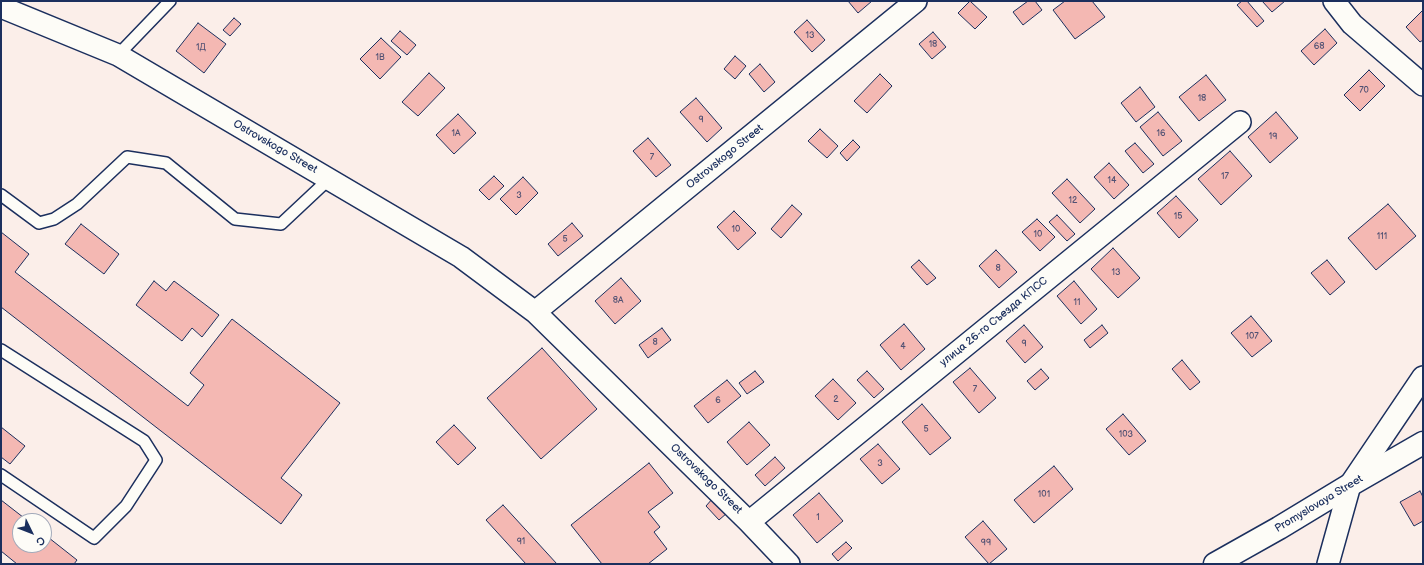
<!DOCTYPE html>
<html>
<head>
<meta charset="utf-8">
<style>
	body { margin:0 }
	#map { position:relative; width:1424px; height:565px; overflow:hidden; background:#fbeee9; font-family:"Balsamiq Sans",sans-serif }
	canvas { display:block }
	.frame { position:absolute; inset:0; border:2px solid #1b2f5e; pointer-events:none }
	.north { position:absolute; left:12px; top:513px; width:40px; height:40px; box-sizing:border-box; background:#fdfcf7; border:1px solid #a3aaba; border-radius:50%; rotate:133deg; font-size:11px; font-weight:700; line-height:16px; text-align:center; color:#1b2f5e }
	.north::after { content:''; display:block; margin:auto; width:14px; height:18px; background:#1b2f5e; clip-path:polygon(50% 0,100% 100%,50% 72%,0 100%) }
</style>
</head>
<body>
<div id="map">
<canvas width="1424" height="565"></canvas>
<div class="frame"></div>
<div class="north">С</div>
</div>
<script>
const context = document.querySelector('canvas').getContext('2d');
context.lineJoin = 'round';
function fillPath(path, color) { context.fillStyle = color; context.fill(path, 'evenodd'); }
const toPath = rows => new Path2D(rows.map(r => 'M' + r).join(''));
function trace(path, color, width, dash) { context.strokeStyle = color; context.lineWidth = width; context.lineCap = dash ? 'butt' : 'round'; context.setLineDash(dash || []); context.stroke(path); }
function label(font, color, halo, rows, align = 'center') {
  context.font = font + ' "Balsamiq Sans",sans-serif'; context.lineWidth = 3.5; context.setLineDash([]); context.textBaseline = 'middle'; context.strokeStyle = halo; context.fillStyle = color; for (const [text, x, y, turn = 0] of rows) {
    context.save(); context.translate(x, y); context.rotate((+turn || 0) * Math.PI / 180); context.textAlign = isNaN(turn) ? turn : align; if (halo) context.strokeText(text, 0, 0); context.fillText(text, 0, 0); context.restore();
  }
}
const building = toPath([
	[848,1,872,1,858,13,848,1],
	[970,1,987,17,975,29,958,13,970,1],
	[1028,1,1035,1,1042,10,1023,25,1013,12,1028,1],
	[1065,1,1092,1,1105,17,1075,39,1053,10,1065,1],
	[1242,1,1247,1,1264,21,1257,27,1237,5,1242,1],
	[1262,1,1285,1,1272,12,1262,1],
	[1423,10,1423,40,1420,42,1406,27,1423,10],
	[234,18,241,24,230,36,223,30,234,18],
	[807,20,825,40,812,52,794,32,807,20],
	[198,23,226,44,204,73,176,51,198,23],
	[1325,29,1337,43,1314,65,1301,51,1325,29],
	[400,31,416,45,407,55,391,41,400,31],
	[933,32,946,47,932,59,919,44,933,32],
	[381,38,401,57,380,79,360,59,381,38],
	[735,56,746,66,735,79,724,69,735,56],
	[760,64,775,82,764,92,749,74,760,64],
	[1369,70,1385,86,1360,111,1344,95,1369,70],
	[429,73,445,88,418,116,402,102,429,73],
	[880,74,892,86,867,113,854,101,880,74],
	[1206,75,1226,100,1199,121,1179,97,1206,75],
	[1140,87,1155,107,1136,122,1121,103,1140,87],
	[696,98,722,128,707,142,680,112,696,98],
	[1158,112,1182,141,1163,156,1140,127,1158,112],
	[1276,112,1298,138,1270,163,1248,137,1276,112],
	[458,114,476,133,454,154,436,135,458,114],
	[820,129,838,146,827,158,808,141,820,129],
	[648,138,671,165,656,177,633,151,648,138],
	[853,140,860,147,847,161,840,153,853,140],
	[1135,143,1154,164,1143,173,1125,151,1135,143],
	[1230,151,1252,176,1221,205,1198,179,1230,151],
	[1109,163,1129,185,1114,199,1094,177,1109,163],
	[494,176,504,186,489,200,479,190,494,176],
	[523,177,538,193,516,215,500,199,523,177],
	[1067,179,1095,209,1080,223,1052,193,1067,179],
	[1176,196,1198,220,1179,238,1157,213,1176,196],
	[1388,204,1416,236,1376,270,1348,238,1388,204],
	[792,205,802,214,781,238,771,229,792,205],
	[734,211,756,233,738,250,717,227,734,211],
	[1057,215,1075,234,1067,241,1049,222,1057,215],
	[1037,219,1055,237,1040,251,1022,232,1037,219],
	[572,223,583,236,558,256,548,244,572,223],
	[81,224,119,254,104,274,65,244,81,224],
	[1,232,29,254,15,272,188,406,204,385,190,373,232,319,340,403,281,478,302,495,281,524,1,307,1,232],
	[1113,248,1140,278,1118,298,1091,269,1113,248],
	[996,250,1017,272,999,288,979,266,996,250],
	[919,260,936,278,927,285,911,267,919,260],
	[1327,260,1345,282,1330,295,1311,273,1327,260],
	[621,278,641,301,615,324,595,301,621,278],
	[154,281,166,291,174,281,219,315,202,337,192,328,182,341,136,305,154,281],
	[1074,281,1097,309,1081,324,1057,296,1074,281],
	[1251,316,1272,341,1252,357,1231,333,1251,316],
	[904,324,925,349,901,370,880,345,904,324],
	[1024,325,1043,347,1025,363,1006,341,1024,325],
	[1102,325,1108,333,1090,348,1084,340,1102,325],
	[662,328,671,340,648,358,639,345,662,328],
	[542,348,597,409,541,459,487,398,542,348],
	[1182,360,1200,382,1190,390,1172,369,1182,360],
	[970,368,996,398,979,413,953,382,970,368],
	[1041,369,1049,378,1035,390,1027,381,1041,369],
	[755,371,764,382,747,394,739,383,755,371],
	[867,371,884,389,874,398,857,380,867,371],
	[833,379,856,403,838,420,815,396,833,379],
	[727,380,741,396,708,423,694,406,727,380],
	[922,404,951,438,930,455,902,422,922,404],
	[1123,414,1146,441,1129,455,1106,429,1123,414],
	[749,422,770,445,747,465,727,442,749,422],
	[454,425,476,448,458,465,436,442,454,425],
	[1,427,25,446,10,464,1,457,1,427],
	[878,444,900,469,882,484,860,459,878,444],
	[775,457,785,468,765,486,755,475,775,457],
	[649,463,673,493,648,512,660,527,654,532,667,549,648,564,602,564,571,525,649,463],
	[1054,466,1073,489,1034,523,1014,500,1054,466],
	[1420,491,1423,497,1423,521,1414,526,1400,502,1420,491],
	[819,493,843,521,817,543,793,515,819,493],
	[713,498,727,513,719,520,706,506,713,498],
	[1,500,28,521,20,521,20,545,44,545,44,534,77,560,74,564,17,564,1,551,1,500],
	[503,505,557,564,526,564,486,520,503,505],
	[983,521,1007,549,989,564,965,537,983,521],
	[846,542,852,548,838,561,832,554,846,542]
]);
const lane = toPath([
	[118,55,170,1],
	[1,195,39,223,54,219,77,204,127,157,166,163,235,219,281,224,329,179],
	[1,350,144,441,156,460,126,506,94,538,1,475]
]);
const street = toPath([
	[1334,1,1352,24,1423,85],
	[1,7,118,55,461,257,535,312,749,522,789,564],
	[535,312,916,1],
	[749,522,1240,122],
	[1328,564,1350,485,1423,377]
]);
const secondary = toPath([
	[1215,564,1279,528,1350,485,1423,443]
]);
const numberNames = [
	["13",810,36],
	["18",933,45],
	["68",1319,47],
	["1Д",201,48],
	["1В",380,58],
	["70",1364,91],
	["18",1202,99],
	["9",701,120],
	["1А",456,134],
	["16",1161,134],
	["19",1273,137],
	["7",652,158],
	["17",1225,177],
	["14",1112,181],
	["3",519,196],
	["12",1073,201],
	["15",1178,217],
	["10",736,230],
	["10",1038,235],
	["111",1382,237],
	["5",565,240],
	["8",998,269],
	["13",1116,273],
	["8А",618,301],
	["11",1077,303],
	["107",1252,337],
	["8",655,343],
	["9",1024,344],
	["4",903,347],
	["7",975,390],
	["2",836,400],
	["6",718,401],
	["5",926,430],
	["103",1126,435],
	["3",880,464],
	["101",1044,495],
	["1",818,518],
	["91",521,542],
	["99",986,543]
];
const streetNames = [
	["Ostrovskogo Street",275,147,30],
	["Ostrovskogo Street",725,157,-39],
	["улица 26-го Съезда КПСС",994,322,-39],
	["Ostrovskogo Street",706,479,44],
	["Promyslovaya Street",1319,504,-31]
];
fillPath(building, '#f4b8b3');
trace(building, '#1b2f5e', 1);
trace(lane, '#1b2f5e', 14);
trace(street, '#1b2f5e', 24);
trace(secondary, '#1b2f5e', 25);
trace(lane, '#fdfcf7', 11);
trace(street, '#fdfcf7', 21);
trace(secondary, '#fdfcf7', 22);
label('9px', '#515173', null, numberNames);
label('11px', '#1b2f5e', '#fdfcf7', streetNames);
</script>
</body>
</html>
